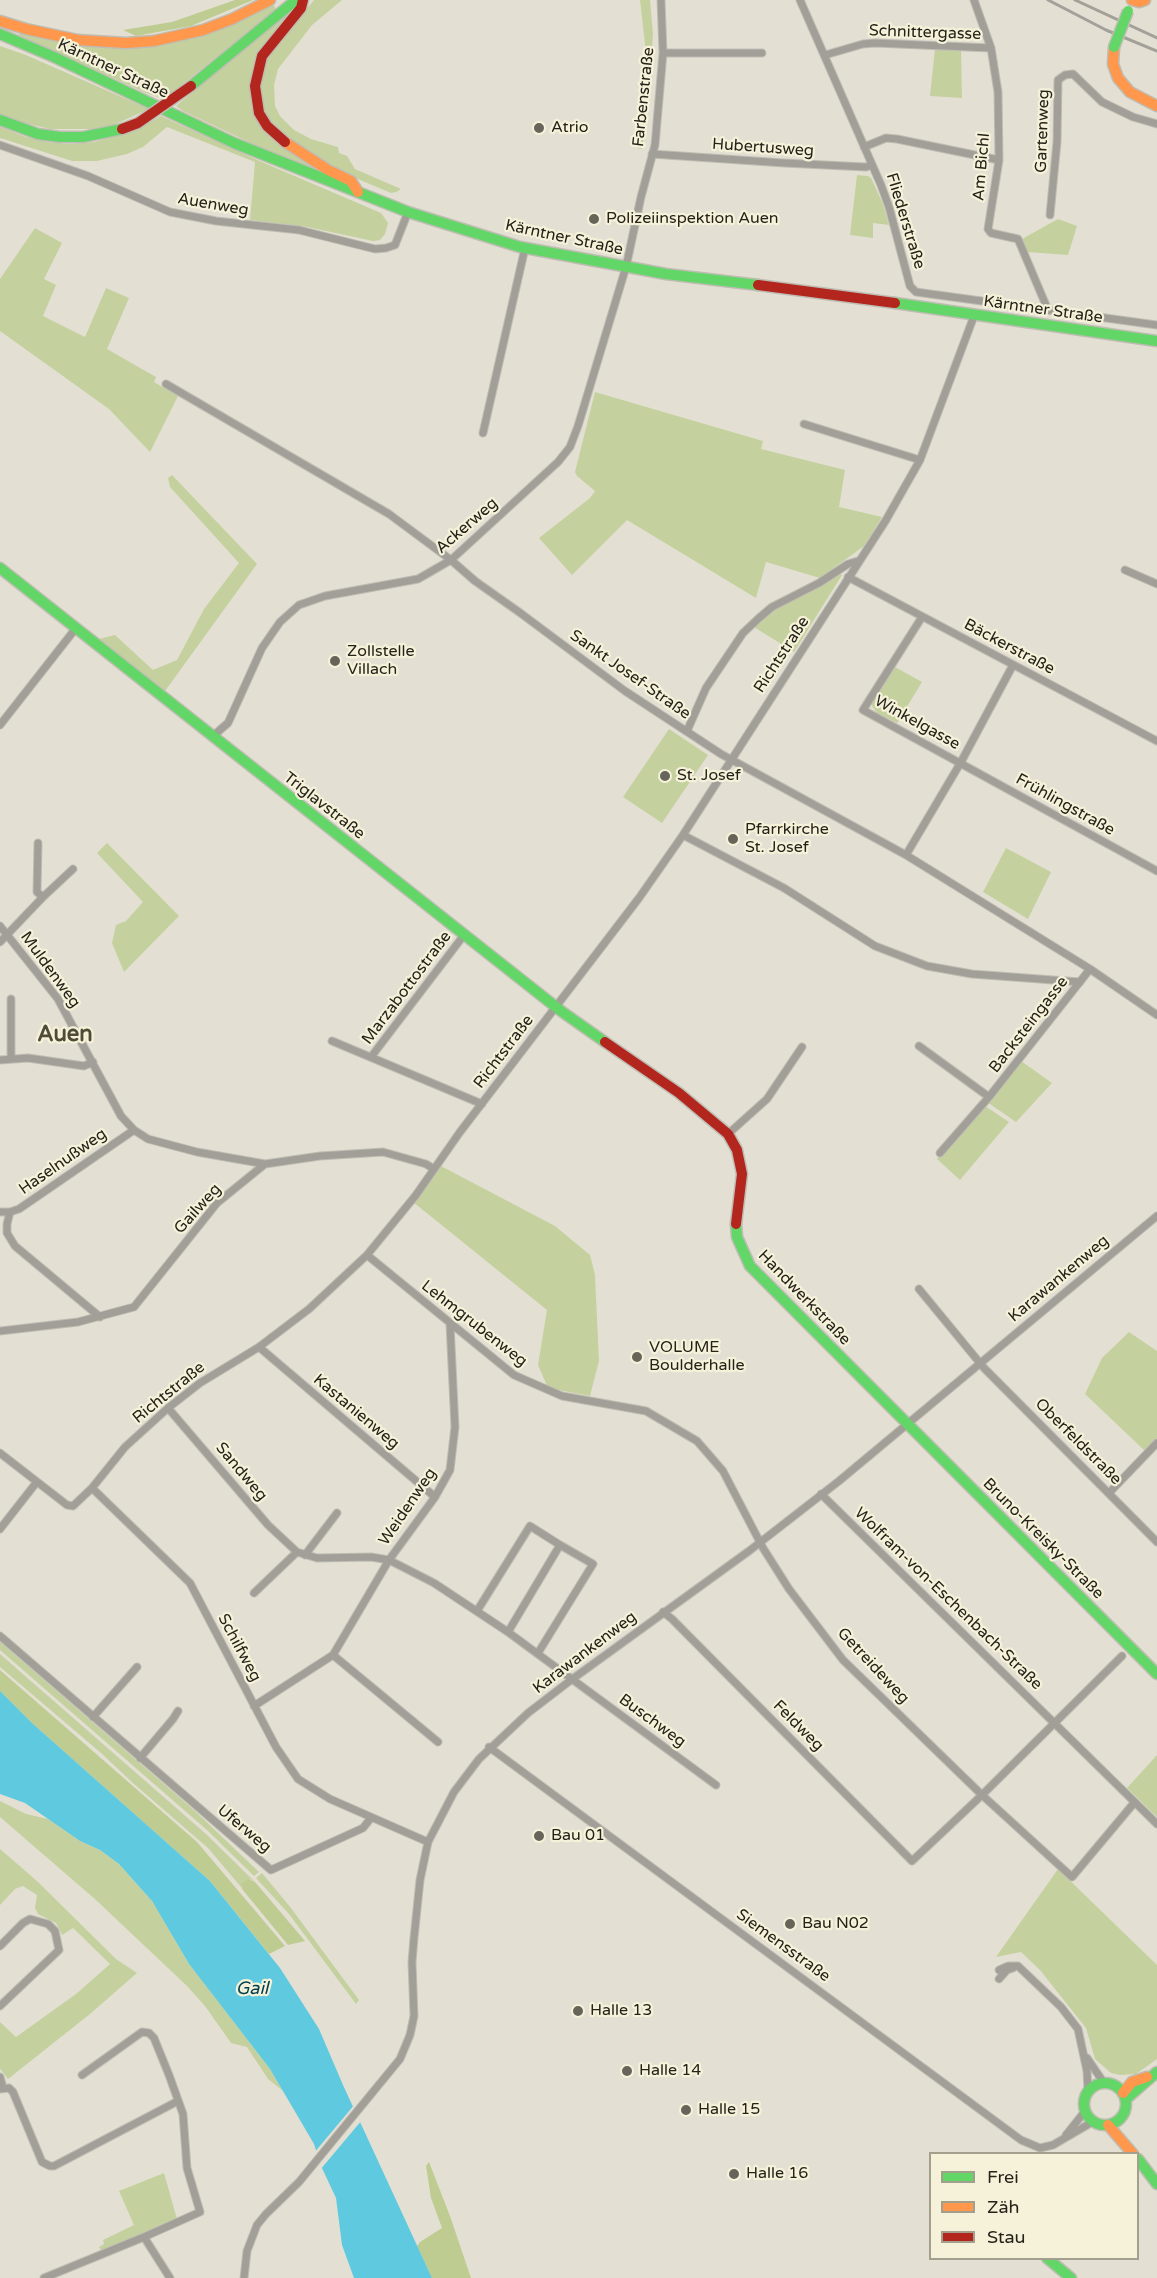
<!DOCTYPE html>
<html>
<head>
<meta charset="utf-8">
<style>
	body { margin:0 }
	#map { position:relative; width:1157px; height:2278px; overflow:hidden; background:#e3e0d3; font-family:"Varela Round",sans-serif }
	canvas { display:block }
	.legend { position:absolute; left:929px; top:2152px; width:210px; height:108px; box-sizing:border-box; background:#f6f2da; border:2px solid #a29f8d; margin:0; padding:8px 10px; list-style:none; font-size:18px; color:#242219 }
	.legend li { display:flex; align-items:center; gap:12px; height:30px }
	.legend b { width:30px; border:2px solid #a29f8d }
</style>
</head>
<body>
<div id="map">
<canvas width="1157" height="2278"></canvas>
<ul class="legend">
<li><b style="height:8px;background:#63d668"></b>Frei</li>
<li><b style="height:8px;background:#ff974d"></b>Zäh</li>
<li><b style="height:8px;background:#b3261e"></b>Stau</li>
</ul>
</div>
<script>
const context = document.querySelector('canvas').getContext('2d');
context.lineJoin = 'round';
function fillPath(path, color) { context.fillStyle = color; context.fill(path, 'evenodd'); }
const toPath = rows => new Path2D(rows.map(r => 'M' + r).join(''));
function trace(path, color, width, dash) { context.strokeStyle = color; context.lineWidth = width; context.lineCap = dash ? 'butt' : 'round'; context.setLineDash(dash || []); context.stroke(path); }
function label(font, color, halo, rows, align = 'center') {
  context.font = font + ' "Varela Round",sans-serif'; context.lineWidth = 4.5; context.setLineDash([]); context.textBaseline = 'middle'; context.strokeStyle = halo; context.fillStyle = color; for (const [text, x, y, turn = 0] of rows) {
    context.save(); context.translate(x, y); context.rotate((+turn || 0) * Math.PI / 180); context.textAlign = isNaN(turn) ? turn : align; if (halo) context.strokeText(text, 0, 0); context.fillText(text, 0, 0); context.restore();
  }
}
const green = toPath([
	[314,0,342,0,312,25,278,69,274,85,275,106,280,116,294,130,311,139,338,147,339,153,347,156,355,169,401,189,396,192,391,193,339,171,294,144,275,128,267,117,262,105,260,86,263,64,269,53],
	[640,0,650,0,653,34,648,104,642,149,637,148,648,71],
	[271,5,275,6,275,10,164,99,146,93,19,35,20,32,44,39,94,47,117,48,160,46,222,29],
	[287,14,289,15,263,47,257,116,317,168,316,171,274,154,183,111,176,106],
	[0,46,26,55,149,109,111,126,94,129,50,129,16,121,0,114],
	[935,49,961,50,962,98,930,96],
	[161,116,255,159,381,213,388,223,385,234,380,240,373,241,307,227,250,220,255,162,167,127,143,147,127,154,97,161,72,161,0,138,0,127,26,137,48,142,69,144,94,142,134,131],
	[857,175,868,176,871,178,883,204,889,225,873,223,873,238,850,235],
	[1058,219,1077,226,1068,255,1027,252,1022,239],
	[35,228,62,243,44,279,56,285,43,316,85,337,106,288,129,298,107,349,156,377,154,382,178,396,150,452,109,409,0,331,0,279],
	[595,392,763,441,761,449,845,470,839,507,882,517,864,546,820,578,766,562,756,598,627,520,572,575,539,538,590,498,595,491,577,476,575,472],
	[172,475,257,564,165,691,99,639,115,635,153,670,177,660,204,609,239,563,170,487,168,478],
	[838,573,842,575,794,652,754,627,774,609],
	[895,667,922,682,897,723,877,713,872,706,872,702],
	[669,729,708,755,662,823,623,797],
	[107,843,179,916,124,972,112,943,116,925,126,921,143,902,97,853],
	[1006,848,1051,872,1028,919,983,892],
	[1021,1061,1052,1083,1016,1122,987,1102],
	[985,1106,1009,1122,960,1180,937,1159],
	[439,1165,555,1226,590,1255,595,1275,599,1361,590,1396,548,1388,538,1365,547,1310,413,1202],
	[1129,1332,1157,1351,1157,1438,1145,1451,1085,1394,1102,1358],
	[0,1642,195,1811,259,1872,254,1876,207,1830,0,1650],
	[0,1654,206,1834,255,1882,250,1879,241,1887,208,1848,134,1784,101,1753,0,1667],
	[1157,1755,1157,1817,1127,1788],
	[0,1801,26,1814,48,1819,80,1841,100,1850,119,1864,152,1901,189,1964,270,2069,283,2091,268,2079,247,2047,231,2043,205,2006,187,1986,96,1900,0,1817],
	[0,1849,37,1881,116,1959,137,1973,90,2014,8,2079,0,2069,0,2022,16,2037,76,1994,110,1964,73,1928,62,1935,56,1923,38,1914,35,1908,37,1895,23,1886,15,1889,0,1905],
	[1058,1869,1157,1965,1157,2059,1136,2074,1120,2075,1111,2073,1095,2059,1086,2028,1040,1970,1021,1952,996,1957],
	[262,1873,291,1908,359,2000,356,2004,289,1914,256,1878],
	[164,2173,177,2219,104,2251,101,2250,99,2247,104,2244,103,2240,134,2225,119,2191]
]);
const forest = toPath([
	[235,0,253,0,191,26,136,36,123,30,172,22],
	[0,1670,197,1842,285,1946,269,1954,210,1881,32,1723,0,1691],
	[248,1879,255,1882,305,1941,288,1945,242,1889,241,1884],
	[429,2162,450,2216,471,2278,432,2278,417,2246,420,2242,442,2228,431,2198,426,2166]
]);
const water = toPath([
	[0,1691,32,1723,210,1881,280,1968,319,2029,343,2085,432,2278,354,2278,342,2245,336,2198,321,2166,314,2144,270,2069,189,1964,152,1901,119,1864,100,1850,80,1841,25,1803,0,1794]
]);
const pier = toPath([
	[355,2104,362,2120,320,2170,314,2153]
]);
const street = toPath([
	[800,0,881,185,889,207,910,286,916,292,1157,325],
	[974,0,991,48,998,92,999,160,988,229,991,233,1018,239,1048,310],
	[663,53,762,53],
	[825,55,863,44,875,43,991,48],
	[0,145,88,176,170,212,216,221,299,230,375,249,386,248,395,245,408,212],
	[864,147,886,138,897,139,999,160],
	[652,154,784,163,866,167,872,165],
	[1050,215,1057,142,1058,80,1065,75,1073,74,1102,102,1133,117,1157,124],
	[166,384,389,514,451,560,475,581,519,612,625,691,721,754,906,855,1090,969,1157,1015],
	[804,424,920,460],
	[483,433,525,248],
	[1125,570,1157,584],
	[848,577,1157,741],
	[922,617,863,710,1157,871],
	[0,725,76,628],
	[687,731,706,688,743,633,759,618,772,607,819,583,848,564,858,561],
	[213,736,228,723,262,648,280,622,299,605,325,596,418,579,451,560,558,462,570,447,578,426,626,267,641,197,655,145,663,53,661,0],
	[683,835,784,888,875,946,927,966,972,974,1080,982],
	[906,855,961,762,1013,665],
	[43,897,73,869],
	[0,926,58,999,121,1116,134,1130,148,1139,197,1152,265,1164],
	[0,942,43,897,37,892,38,843],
	[11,999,11,1058],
	[332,1041,482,1104],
	[919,1046,989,1097],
	[371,1057,464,935],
	[0,1060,28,1058,84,1066,93,1062],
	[728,1134,767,1099,802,1047],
	[940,1153,989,1097,1090,969],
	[0,1212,10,1212],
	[367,1255,514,1375,562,1396,646,1411,697,1441,723,1471,763,1548,789,1589,843,1660,982,1795,1072,1877,1134,1803],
	[919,1289,984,1368,1157,1542],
	[100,1317,15,1246,7,1233,7,1224,10,1212,19,1209,134,1130],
	[0,1331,78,1322,134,1307,217,1203,265,1164,320,1156,383,1152,426,1164,434,1169],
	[259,1347,435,1497],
	[168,1408,268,1525,297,1552,317,1558,371,1557,389,1560,434,1583,508,1632,716,1785],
	[0,1453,67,1505,73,1506,92,1488,190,1583,276,1747,298,1779,330,1799,428,1842],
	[92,1488,125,1447,168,1408,200,1383,259,1347,309,1309,367,1255,416,1195,460,1132,639,898,683,835,886,520,920,460,974,316],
	[1109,1493,1157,1443],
	[821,1494,1157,1824],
	[0,1529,36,1483],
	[305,1555,337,1513],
	[254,1593,297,1552],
	[477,1611,530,1526,560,1545,508,1632],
	[663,1612,672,1619,912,1861,982,1795,1122,1656],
	[0,1636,271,1870,363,1828,371,1818],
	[538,1653,593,1564,560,1545],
	[333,1655,438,1742],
	[254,1706,333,1655,389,1560,435,1497,450,1470,455,1427,450,1324],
	[93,1717,137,1667],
	[489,1747,1021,2140,1040,2148,1053,2145,1094,2121],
	[140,1758,173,1719,178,1711],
	[0,1946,23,1923,30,1919,48,1924,55,1931,59,1950,0,2006],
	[999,1970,1008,1966,1018,1966,1061,2007,1078,2029,1087,2071,1088,2091],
	[999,1979,1007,1970,1013,1968],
	[1087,2058,1104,2083],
	[82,2075,142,2032,149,2033,154,2038,169,2075,183,2114,187,2168,200,2212,144,2237],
	[0,2077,2,2084,1,2088],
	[0,2089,9,2088,13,2092,42,2162,50,2166,54,2166,178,2101],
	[1066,2135,1086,2110],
	[44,2278,144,2237,170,2278],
	[244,2278,247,2251,257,2225,266,2214,299,2182,400,2059,410,2035,414,2016,412,1962,414,1938,420,1880,428,1842,454,1792,479,1759,528,1713,571,1680,749,1551,839,1481,1157,1216]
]);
const fast = toPath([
	[0,34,54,57,234,143,408,212,520,247,666,274,758,285],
	[191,86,296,0],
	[0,120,38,134,60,137,83,137,122,129],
	[895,303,1157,341],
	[0,568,561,1011,605,1042],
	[736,1224,737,1237,750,1266,1157,1674],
	'1084 2104a21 21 0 1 1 42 0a21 21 0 1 1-42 0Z',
	[1126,2099,1157,2072],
	[1138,2159,1157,2184],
	[1047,2258,1071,2278]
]);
const slow = toPath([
	[1132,0,1139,2,1145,0],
	[0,21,26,29,78,40,126,43,154,41,203,30,232,19,270,0],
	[1114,47,1113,64,1118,78,1130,92,1157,106],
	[285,142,328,170,351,181,358,192],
	[1123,2093,1132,2082,1147,2077],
	[1108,2125,1133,2154]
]);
const jam = toPath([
	[285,142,267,126,259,113,255,86,262,56,301,8,303,0],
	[758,285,895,303],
	[605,1042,679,1093,728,1134,737,1150,742,1174,736,1224]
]);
const rail = toPath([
	[1048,0,1106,30,1157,51],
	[1075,0,1157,38]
]);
const fastBridge = toPath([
	[1114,47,1128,11]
]);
const jamBridge = toPath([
	[122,129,138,123,191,86]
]);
const markers = [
	[539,128,6,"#67645a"],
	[594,219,6,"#67645a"],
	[335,661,6,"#67645a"],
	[665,776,6,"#67645a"],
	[733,839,6,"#67645a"],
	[637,1357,6,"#67645a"],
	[539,1836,6,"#67645a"],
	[790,1924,6,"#67645a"],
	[578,2011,6,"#67645a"],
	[627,2071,6,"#67645a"],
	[686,2110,6,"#67645a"],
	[734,2174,6,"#67645a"]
];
const streetNames = [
	["Schnittergasse",925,33,2],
	["Kärntner Straße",113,69,25],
	["Farbenstraße",644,97,-84],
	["Gartenweg",1043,131,-88],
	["Hubertusweg",763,148,4],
	["Am Bichl",982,167,-85],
	["Auenweg",213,205,10],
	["Fliederstraße",905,221,73],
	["Kärntner Straße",564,238,12],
	["Kärntner Straße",1043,310,8],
	["Ackerweg",467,526,-41],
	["Bäckerstraße",1009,647,28],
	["Richtstraße",782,655,-57],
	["Sankt Josef-Straße",630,675,35],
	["Winkelgasse",917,723,29],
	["Frühlingstraße",1065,805,29],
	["Triglavstraße",324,806,38],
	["Muldenweg",50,970,54],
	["Marzabottostraße",407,988,-53],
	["Backsteingasse",1029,1025,-52],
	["Richtstraße",504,1052,-53],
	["Haselnußweg",63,1162,-35],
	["Gailweg",198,1209,-48],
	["Karawankenweg",1059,1279,-40],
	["Handwerkstraße",804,1298,46],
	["Lehmgrubenweg",474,1324,38],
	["Richtstraße",169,1393,-39],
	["Kastanienweg",356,1412,40],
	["Oberfeldstraße",1078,1442,45],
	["Sandweg",241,1472,50],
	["Weidenweg",408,1507,-56],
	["Bruno-Kreisky-Straße",1043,1539,45],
	["Wolfram-von-Eschenbach-Straße",948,1599,44],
	["Schilfweg",239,1648,62],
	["Karawankenweg",585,1653,-37],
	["Getreideweg",873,1666,47],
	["Buschweg",652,1721,36],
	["Feldweg",798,1726,45],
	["Uferweg",244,1829,40],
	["Siemensstraße",783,1946,36]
];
const poiNames = [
	["Atrio",551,128],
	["Polizeiinspektion Auen",606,219],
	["Zollstelle",347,652],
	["Villach",347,670],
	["St. Josef",677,776],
	["Pfarrkirche",745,830],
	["St. Josef",745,848],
	["VOLUME",649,1348],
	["Boulderhalle",649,1366],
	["Bau 01",551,1836],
	["Bau N02",802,1924],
	["Halle 13",590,2011],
	["Halle 14",639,2071],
	["Halle 15",698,2110],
	["Halle 16",746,2174]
];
const waterNames = [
	["Gail",252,1989]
];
const districtNames = [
	["Auen",65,1035]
];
fillPath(green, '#c4d19e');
fillPath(forest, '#becc91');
fillPath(water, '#5fcadf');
fillPath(pier, '#e3e0d3');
trace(street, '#bfbdb3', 9);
trace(fast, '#bfbdb3', 13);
trace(slow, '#bfbdb3', 13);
trace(jam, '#bfbdb3', 13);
trace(street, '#a29f99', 7);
trace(fast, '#63d668', 10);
trace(slow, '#ff974d', 10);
trace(jam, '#b3261e', 10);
trace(rail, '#a2a099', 3);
trace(fastBridge, '#bfbdb3', 13, []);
trace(jamBridge, '#bfbdb3', 13, []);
trace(fastBridge, '#63d668', 10);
trace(jamBridge, '#b3261e', 10);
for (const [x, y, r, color] of markers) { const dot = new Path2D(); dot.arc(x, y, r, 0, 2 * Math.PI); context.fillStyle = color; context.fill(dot); trace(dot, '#f6f2da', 2); }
label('16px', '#242219', '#f6f2da', streetNames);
label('16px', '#242219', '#f6f2da', poiNames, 'left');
label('italic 18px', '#00414f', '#f6f2da', waterNames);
label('bold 22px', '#4e4b37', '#f6f2da', districtNames);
</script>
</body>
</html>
